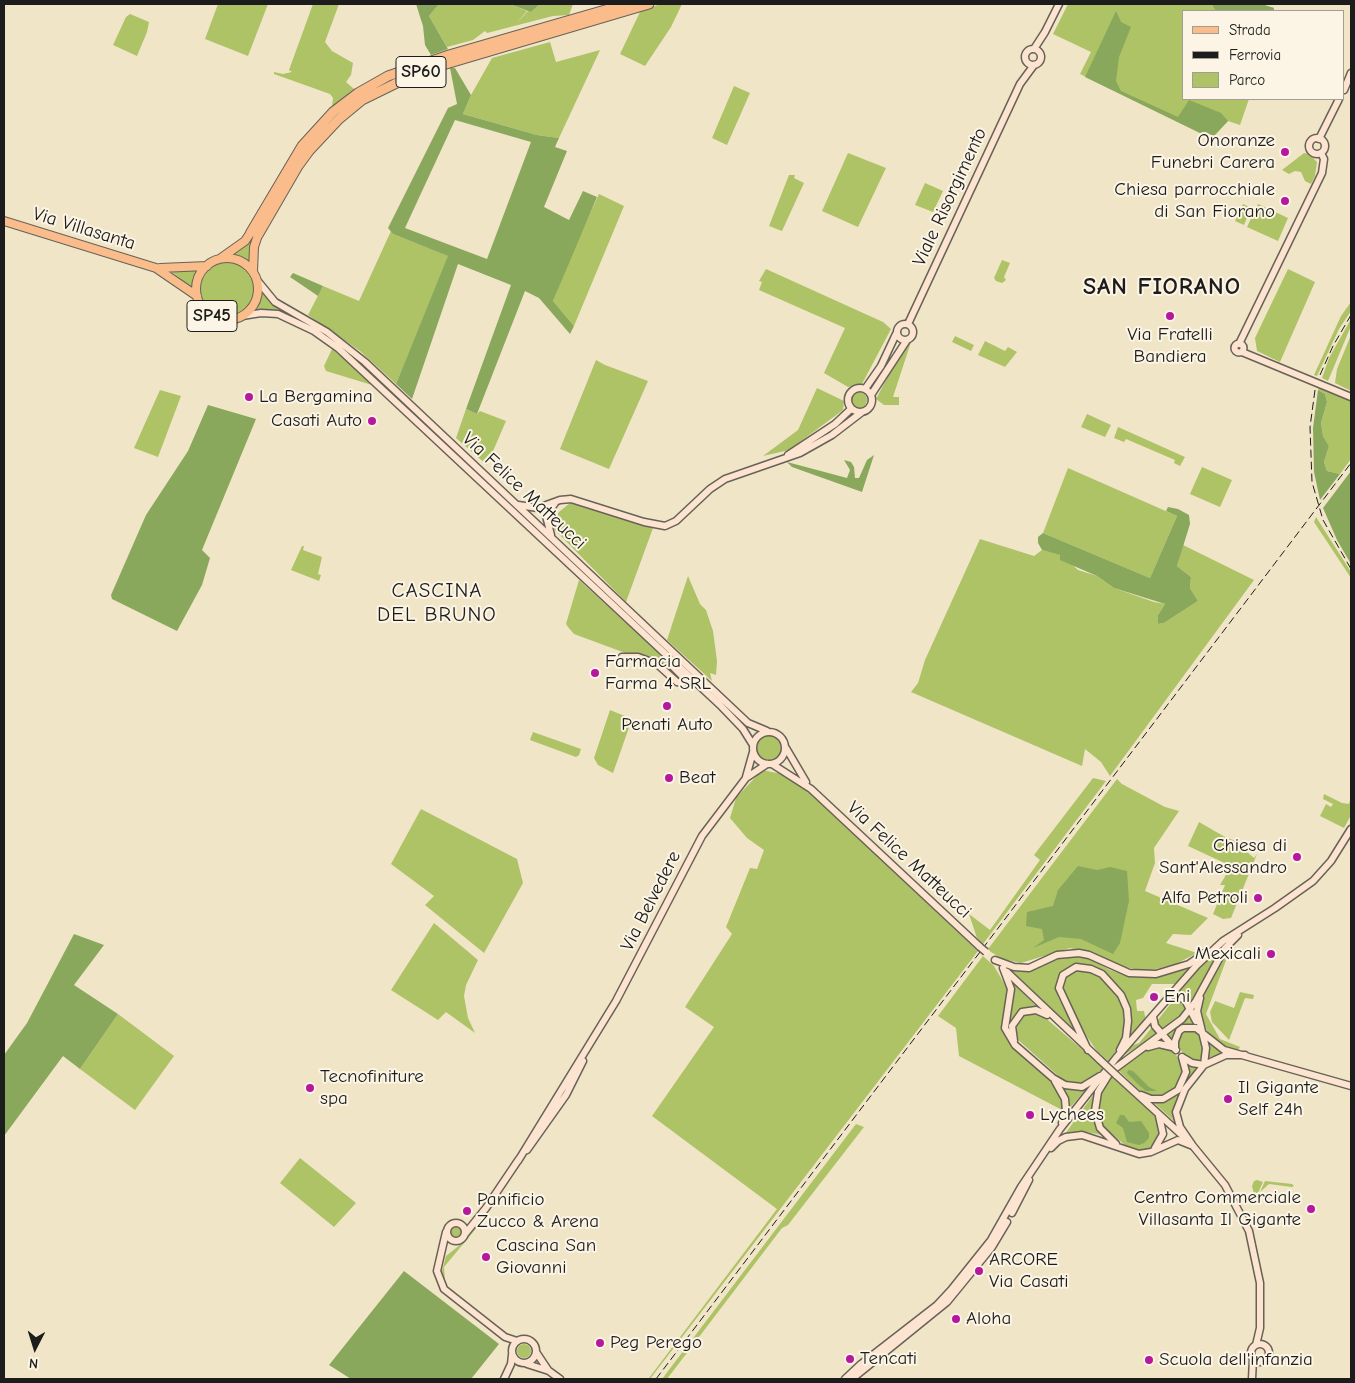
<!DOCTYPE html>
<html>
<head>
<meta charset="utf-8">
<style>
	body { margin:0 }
	#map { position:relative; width:1355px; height:1383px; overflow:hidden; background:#f1e5c8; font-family:"Comic Neue",sans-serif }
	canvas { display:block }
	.frame { position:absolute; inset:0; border:5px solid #1c1c1c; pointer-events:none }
	.legend { position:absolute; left:1182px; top:10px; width:162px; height:90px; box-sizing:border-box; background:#fcf5e5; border:1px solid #a29e95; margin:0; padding:6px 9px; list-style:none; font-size:15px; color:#1c1c1c }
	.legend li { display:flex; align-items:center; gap:10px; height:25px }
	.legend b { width:25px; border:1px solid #a29e95 }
	.north { position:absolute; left:10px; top:1323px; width:50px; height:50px; -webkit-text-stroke:4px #fcf5e5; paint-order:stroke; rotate:185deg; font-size:14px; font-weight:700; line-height:20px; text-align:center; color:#1c1c1c }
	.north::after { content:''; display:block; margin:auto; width:18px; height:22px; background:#1c1c1c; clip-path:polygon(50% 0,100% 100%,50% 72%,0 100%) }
</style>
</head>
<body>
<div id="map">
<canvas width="1355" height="1383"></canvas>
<div class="frame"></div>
<ul class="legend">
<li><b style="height:6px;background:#f9bc8a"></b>Strada</li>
<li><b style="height:6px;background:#1c1c1c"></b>Ferrovia</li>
<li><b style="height:14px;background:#aec266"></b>Parco</li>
</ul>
<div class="north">N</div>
</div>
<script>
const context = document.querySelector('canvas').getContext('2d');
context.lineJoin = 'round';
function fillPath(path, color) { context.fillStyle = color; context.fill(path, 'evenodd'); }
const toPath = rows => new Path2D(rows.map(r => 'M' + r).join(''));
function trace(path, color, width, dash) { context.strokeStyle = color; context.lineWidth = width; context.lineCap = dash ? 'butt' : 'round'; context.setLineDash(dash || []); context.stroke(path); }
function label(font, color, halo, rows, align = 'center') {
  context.font = font + ' "Comic Neue",sans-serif'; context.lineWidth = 4; context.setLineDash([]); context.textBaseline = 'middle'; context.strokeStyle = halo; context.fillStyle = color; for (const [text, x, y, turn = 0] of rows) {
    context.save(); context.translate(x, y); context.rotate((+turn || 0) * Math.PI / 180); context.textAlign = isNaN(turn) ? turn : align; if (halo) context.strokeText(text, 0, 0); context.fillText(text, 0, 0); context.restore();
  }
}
const green = toPath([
	[218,4,268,4,248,56,205,39],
	[313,4,339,4,325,42,332,51,353,63,351,75,346,82,354,89,332,107,333,98,330,94,274,74,274,72,283,74,292,72,289,70],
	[439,4,509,4,527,11,515,25,528,11,531,12,540,4,573,4,569,15,553,16,487,33,485,31,473,40,447,47,429,16],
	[660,4,682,4,671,27,645,66,620,54,640,12],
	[1068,4,1261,4,1274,8,1274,11,1184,11,1184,99,1249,99,1240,125,1228,121,1214,136,1205,132,1202,134,1080,74,1091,52,1053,34],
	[130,14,149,22,147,32,137,56,113,45,126,17],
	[550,42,556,62,600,50,559,138,537,135,463,114,471,95,492,58],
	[734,86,750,93,727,145,712,138],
	[848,153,886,168,858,227,822,211],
	[1304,153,1309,154,1317,162,1315,176,1311,184,1305,181,1301,172,1295,171,1289,174,1282,170],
	[789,175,795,175,794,178,804,183,782,231,769,226],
	[925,183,943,191,933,212,915,205],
	[599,194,624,206,574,326,553,301,575,246],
	[1243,204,1251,208,1244,225,1235,221],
	[1258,204,1288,218,1278,241,1247,227],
	[391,231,393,234,449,256,396,384,360,351,308,315,323,286,359,301],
	[253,235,249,262,233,255,245,245],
	[1002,260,1010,263,1004,277,1006,280,1002,283,996,281,994,278],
	'200 289a28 28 0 1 1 56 0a28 28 0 1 1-56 0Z',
	[200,269,193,289,172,272,174,270],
	[766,269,883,322,891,329,862,384,848,387,824,373,845,328,759,290,762,282,759,281],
	[1288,269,1315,282,1280,362,1257,351,1255,338],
	[262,293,278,308,277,311,257,310],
	[1351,302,1351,311,1339,329,1317,376,1314,375,1341,316],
	[1351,319,1351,326,1328,381,1322,378,1329,358],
	[1351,335,1351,391,1335,383,1337,369],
	[955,336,974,345,971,351,952,342],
	[985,341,1005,351,1008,347,1017,352,1005,367,978,355],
	[911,342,893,397,899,397,899,405,884,405,876,399,904,346],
	[332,349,369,379,372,385,326,371,324,366],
	[596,360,605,365,648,381,609,469,560,449],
	[1319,387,1351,400,1351,459,1340,474,1327,471,1324,462,1329,446,1323,436,1321,423,1327,402,1325,394,1318,390],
	[817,388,844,401,843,410,789,450,763,456,798,430],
	[160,390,181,396,158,457,134,448],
	'851 400a8 8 0 1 1 16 0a8 8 0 1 1-16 0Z',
	[466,409,477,414,480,411,506,421,487,465,456,438],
	[1087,414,1111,425,1105,437,1081,427],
	[1118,427,1185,457,1180,466,1174,463,1175,460,1126,439,1124,442,1114,438],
	[1202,467,1232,480,1220,507,1190,494],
	[1068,468,1177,516,1150,578,1043,533],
	[570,503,653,528,626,602,551,526,559,512],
	[1316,517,1351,572,1351,578,1314,522],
	[980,539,1034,556,1042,550,1061,555,1078,570,1097,576,1114,588,1154,602,1165,604,1158,615,1158,624,1164,623,1198,601,1190,588,1191,577,1177,566,1183,545,1254,580,1110,776,1101,762,1085,749,1082,766,911,692,918,683,925,660],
	[302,546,304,546,303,550,322,557,318,574,321,575,319,581,291,570],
	[688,576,700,604,706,610,713,631,717,661,716,675,710,673,712,681,667,640],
	[579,580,658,652,662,659,680,676,677,678,662,664,654,660,631,653,628,654,574,634,568,627,566,624],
	[610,710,632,719,613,773,598,765,594,758],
	[533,732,581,749,579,755,576,757,530,740],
	'756 748a13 13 0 1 1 26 0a13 13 0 1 1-26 0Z',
	[762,770,782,774,801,785,978,951,650,1379,649,1378,777,1209,652,1116,714,1027,685,1007,732,934,726,927,750,868,757,869,764,850,747,838,730,818,736,798],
	[1093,778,1106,781,983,944,977,938,969,914,990,930,1040,860,1034,855],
	[1117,779,1122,784,1165,807,1179,811,1154,848,1155,863,1145,891,1208,918,1191,935,1173,934,1166,943,1197,953,1176,964,1148,971,1122,967,1100,957,1070,948,1021,963,1003,959,991,952,988,949],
	[1324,794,1342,803,1349,804,1351,797,1351,815,1344,828,1320,816,1326,804,1331,807,1333,804,1323,799],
	[421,809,517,859,523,883,484,953,425,905,434,896,391,864],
	[1199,822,1225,837,1246,845,1247,852,1254,858,1257,854,1231,918,1223,919,1213,914,1225,885,1220,885,1231,866,1188,846],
	[434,923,478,960,466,985,464,996,468,1018,475,1033,446,1012,438,1020,391,990],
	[1231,947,1206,1014,1220,1039,1240,1047,1238,1050,1225,1046,1209,1034,1199,1016,1200,1002],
	[1221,949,1192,1001,1179,992,1207,959],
	[983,956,994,966,1008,990,1003,1023,1008,1041,1013,1048,1056,1086,1063,1097,1064,1111,959,1056,956,1028,938,1016],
	[1065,956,1086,957,1110,970,1130,977,1148,978,1163,976,1193,966,1177,984,1152,984,1143,998,1136,1000,1137,1011,1144,1011,1146,1021,1128,1040,1123,993,1106,974,1075,965,1065,970,1057,981,1058,997,1076,1032,1009,970,1032,970],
	[1077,969,1098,975,1108,982,1116,992,1123,1008,1125,1032,1118,1048,1108,1061,1097,1051,1082,1030,1062,987,1065,977],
	[1012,982,1038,1008,1018,1012,1008,1027],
	[1240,992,1254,995,1253,999,1245,998,1229,1040,1212,1022,1210,1012,1215,1001,1234,1008],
	[1175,998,1183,1000,1187,1008,1184,1014,1164,1029,1161,1029,1157,1021],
	[1035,1012,1042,1015,1104,1068,1083,1083,1064,1081,1016,1038,1014,1026,1022,1015],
	[118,1014,174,1056,135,1110,80,1069],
	[1190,1014,1195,1025,1181,1026,1174,1034,1173,1041,1167,1035],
	[1153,1026,1159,1034,1119,1058,1130,1046,1139,1043],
	[1186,1030,1195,1031,1201,1039,1203,1053,1199,1062,1189,1059,1178,1047,1179,1035],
	[1208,1040,1225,1053,1207,1058],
	[1160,1046,1170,1049,1176,1055,1181,1063,1182,1073,1177,1087,1165,1095,1153,1097,1139,1090,1117,1069,1143,1051],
	[1187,1062,1199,1067,1177,1101,1174,1121,1152,1101,1181,1090,1187,1078],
	[1111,1076,1154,1115,1159,1127,1160,1134,1157,1143,1148,1149,1136,1151,1127,1147,1102,1125,1097,1112,1102,1087],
	[1063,1088,1064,1087,1087,1088,1069,1109,1067,1095],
	[1093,1095,1092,1114,1102,1135,1081,1131,1065,1134],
	[856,1124,864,1127,788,1225,782,1228,667,1379,662,1379],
	[300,1158,356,1203,334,1227,280,1183],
	[1257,1180,1263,1182,1258,1193,1254,1194,1252,1186,1254,1181],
	[1265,1181,1292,1184,1294,1186,1292,1187,1269,1184,1260,1192],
	[484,1219,444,1267,445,1282,442,1271,446,1256,466,1240,473,1228],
	'450 1231a6 6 0 1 1 12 0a6 6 0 1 1-12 0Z',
	'517 1351a7 7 0 1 1 14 0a7 7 0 1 1-14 0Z'
]);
const forest = toPath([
	[416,4,439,4,429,16,448,49,431,55,425,45,423,26],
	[509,4,540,4,531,12],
	[1212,4,1261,4,1274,8,1273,11,1216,11],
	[1116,11,1121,22,1131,27,1119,57,1116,81,1121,91,1178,117,1189,100,1221,113,1228,121,1214,136,1205,132,1202,134,1085,77],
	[450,68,455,68,471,95,463,114,537,135,559,138,555,147,567,151,544,207,569,220,583,191,597,197,553,301,574,326,570,334,539,298,525,291,477,414,466,409,511,285,458,264,412,399,396,384,448,256,393,234,388,228,448,108,457,104],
	[455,120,531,142,487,259,405,228],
	[293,273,323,286,318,296,290,277],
	[1318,390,1325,394,1327,402,1321,423,1323,436,1329,446,1324,462,1327,471,1340,474,1320,500,1314,472,1313,428],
	[208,405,256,419,202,550,210,558,202,585,177,631,112,599,111,595,146,515,188,451],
	[874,455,862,492,792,467,787,462,847,478,850,470,844,460,851,462,854,467,855,478,859,478,867,460],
	[1351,471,1351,564,1337,540,1323,508],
	[1168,507,1178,509,1189,515,1190,524,1177,566,1191,577,1190,588,1198,601,1164,623,1158,624,1158,615,1165,604,1114,588,1097,576,1060,560,1060,555,1042,550,1038,543,1038,537,1043,533,1150,578,1177,516,1166,511],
	[1078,866,1097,870,1110,867,1127,871,1129,901,1120,943,1113,954,1081,939,1059,937,1033,948,1044,940,1042,929,1026,926,1027,912,1053,906,1058,890],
	[74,934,104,945,74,985,118,1014,80,1069,63,1056,4,1136,4,1055,27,1023],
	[1128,1070,1133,1071,1149,1087,1157,1091,1146,1091,1140,1086,1127,1073],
	[1120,1115,1124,1115,1129,1122,1141,1121,1149,1133,1149,1138,1144,1143,1139,1145,1127,1142,1123,1128,1116,1123],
	[404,1271,499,1344,471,1379,351,1379,329,1365]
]);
const secondary = toPath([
	'1025 57a8 8 0 1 1 16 0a8 8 0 1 1-16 0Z',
	[1034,49,1045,32,1059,4],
	[1344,90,1351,73],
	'1309 146a8 8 0 1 1 16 0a8 8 0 1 1-16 0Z',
	[1319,139,1339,99],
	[257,280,275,302,327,332,365,362,748,723,767,731],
	[242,316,261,313,278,314,314,331,338,348,720,705,743,729,753,745],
	'897 332a8 8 0 1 1 16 0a8 8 0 1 1-16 0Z',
	[908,324,1020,84,1034,65],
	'1234.5 348a4.5 4.5 0 1 1 9 0a4.5 4.5 0 1 1-9 0Z',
	[1239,344,1322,173,1324,159,1321,153],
	[1242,352,1351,397],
	'848 400a12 12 0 1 1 24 0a12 12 0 1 1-24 0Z',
	[865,389,881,366,896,334],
	[871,395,907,340],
	[788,455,835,424,851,409],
	[518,505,538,508,560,500,571,499,644,522,665,526,676,521,710,489,725,479,800,453,832,435,862,412],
	[551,535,546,516,555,503],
	[622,657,638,657,657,664,677,682,683,683,683,677,670,664],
	'753 748a16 16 0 1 1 32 0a16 16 0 1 1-32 0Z',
	[786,748,806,782],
	[772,764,811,789,980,947],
	[746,777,753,752],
	[995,960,1014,967,1029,968,1057,955,1079,953,1089,955,1129,973,1156,974,1189,964,1205,953],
	[1003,968,1011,989,1005,1028,1015,1045,1053,1078,1065,1085,1082,1087,1100,1076],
	[1007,972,1100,1060],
	[1173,994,1185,1000,1196,1021],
	[1200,998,1197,1011,1206,1048,1204,1065],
	[1153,1017,1155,1026,1176,1050],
	[1014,1041,1012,1026,1022,1012,1036,1010,1047,1015],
	[1148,1047,1159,1044,1172,1047],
	[1175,1049,1175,1041,1179,1031,1183,1028,1196,1028,1224,1050,1351,1086],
	[1088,1050,1059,988,1063,975,1076,967,1091,969,1102,974,1121,995,1127,1009,1128,1021,1126,1038,1120,1050],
	[1245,1055,1226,1055,1204,1065,1185,1089,1176,1112,1180,1127,1193,1146,1225,1185,1249,1231,1260,1283,1260,1328,1256,1345],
	[1182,1057,1192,1063,1204,1065],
	[1111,1071,1098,1092,1095,1111,1100,1128,1116,1144],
	[1109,1073,1182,1019,1196,1001,1225,948,1238,935],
	[1116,1075,1185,1138],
	[1055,1081,1065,1099,1066,1111,1062,1123],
	[1141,1095,1151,1099,1163,1099,1178,1090,1186,1072,1182,1057],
	[1051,1148,1058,1141,1066,1137,1082,1135,1139,1154,1151,1152,1178,1140,1193,1146],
	[1155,1148,1163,1134,1159,1116],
	[527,1150,566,1095,583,1061],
	[518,1161,616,1001,702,836,746,778,767,764],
	[1012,1213,1029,1180],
	'447 1232a9 9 0 1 1 18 0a9 9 0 1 1-18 0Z',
	[446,1232,437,1271,444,1289,505,1337,517,1341],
	[465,1234,486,1208,519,1159],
	'512 1351a12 12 0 1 1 24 0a12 12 0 1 1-24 0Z',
	'1251 1353a9 9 0 1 1 18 0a9 9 0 1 1-18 0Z',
	[536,1352,548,1370],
	[527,1364,549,1371,560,1379],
	[504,1379,511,1364,512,1355],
	[845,1379,861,1364,937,1305,951,1290,991,1240,1021,1187,1060,1129,1116,1058,1197,965,1223,941,1275,908,1313,881,1331,861,1351,829],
	[852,1379,947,1302,992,1247,1007,1222],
	[1252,1379,1253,1359]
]);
const primary = toPath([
	[4,221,156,268,197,296],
	[221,258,245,241,251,232],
	'196 289a31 31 0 1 1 62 0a31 31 0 1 1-62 0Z',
	[160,268,207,266],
	[253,272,254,247,258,235]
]);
const highway = toPath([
	[251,232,302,146,333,112,358,93,388,76,449,55,626,4],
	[258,235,298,166,309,151,339,119,362,100,419,72,649,4]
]);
const rail = toPath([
	[1320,375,1333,346,1351,315],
	[1315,390,1310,427,1312,482,1323,520,1351,569],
	[656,1379,1351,463]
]);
const secondaryBridge = toPath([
	[980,947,986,952],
	[1100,1060,1116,1075]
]);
const markers = [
	[1285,152,5,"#b5179e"],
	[1285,201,5,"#b5179e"],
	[1170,316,5,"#b5179e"],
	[249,397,5,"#b5179e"],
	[372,421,5,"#b5179e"],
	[595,673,5,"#b5179e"],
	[667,706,5,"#b5179e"],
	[669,778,5,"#b5179e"],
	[1297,857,5,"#b5179e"],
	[1258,898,5,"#b5179e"],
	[1271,954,5,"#b5179e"],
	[1154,997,5,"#b5179e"],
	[310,1088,5,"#b5179e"],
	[1228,1099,5,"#b5179e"],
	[1030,1115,5,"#b5179e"],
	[1311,1209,5,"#b5179e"],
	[467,1211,5,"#b5179e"],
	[486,1257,5,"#b5179e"],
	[979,1271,5,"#b5179e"],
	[956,1319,5,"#b5179e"],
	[600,1343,5,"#b5179e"],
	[850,1359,5,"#b5179e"],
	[1149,1360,5,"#b5179e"]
];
const shields = [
	[421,72,50],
	[212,316,50]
];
const shieldNames = [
	["SP60",421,72],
	["SP45",212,316]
];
const poiNames = [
	["Onoranze",1275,141,"right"],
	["Funebri Carera",1275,163,"right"],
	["Chiesa parrocchiale",1275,190,"right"],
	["di San Fiorano",1275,212,"right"],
	["Via Fratelli",1170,335,"center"],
	["Bandiera",1170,357,"center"],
	["La Bergamina",259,397],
	["Casati Auto",362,421,"right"],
	["Farmacia",605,662],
	["Farma 4 SRL",605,684],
	["Penati Auto",667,725,"center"],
	["Beat",679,778],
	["Chiesa di",1287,846,"right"],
	["Sant'Alessandro",1287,868,"right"],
	["Alfa Petroli",1248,898,"right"],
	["Mexicali",1261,954,"right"],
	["Eni",1164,997],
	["Tecnofiniture",320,1077],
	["spa",320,1099],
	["Il Gigante",1238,1088],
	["Self 24h",1238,1110],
	["Lychees",1040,1115],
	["Centro Commerciale",1301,1198,"right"],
	["Villasanta Il Gigante",1301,1220,"right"],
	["Panificio",477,1200],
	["Zucco & Arena",477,1222],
	["Cascina San",496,1246],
	["Giovanni",496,1268],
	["ARCORE",989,1260],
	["Via Casati",989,1282],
	["Aloha",966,1319],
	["Peg Perego",610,1343],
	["Tencati",860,1359],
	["Scuola dell'infanzia",1159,1360]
];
const streetNames = [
	["Viale Risorgimento",950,197,-65],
	["Via Villasanta",84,229,17],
	["Via Felice Matteucci",524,491,43],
	["Via Felice Matteucci",909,860,43],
	["Via Belvedere",651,901,-63]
];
const quarterNames = [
	["CASCINA",437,591],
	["DEL BRUNO",437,615]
];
const districtNames = [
	["SAN FIORANO",1162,287]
];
fillPath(green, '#aec266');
fillPath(forest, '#8aa85b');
trace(secondary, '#676258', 9);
trace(primary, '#676258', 10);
trace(highway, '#676258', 11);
trace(secondary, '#fde4d0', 6);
trace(primary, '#f9bc8a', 8);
trace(highway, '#f9bc8a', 9);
trace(rail, '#1c1c1c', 1, [8, 4]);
trace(secondaryBridge, '#676258', 9, []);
trace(secondaryBridge, '#fde4d0', 6);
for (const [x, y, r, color] of markers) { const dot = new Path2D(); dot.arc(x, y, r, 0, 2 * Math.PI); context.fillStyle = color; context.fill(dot); trace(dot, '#fcf5e5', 2); }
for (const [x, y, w] of shields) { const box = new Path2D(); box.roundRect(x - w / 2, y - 15.5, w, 31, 4); context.fillStyle = '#fcf5e5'; context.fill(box); trace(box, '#1c1c1c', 1); }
label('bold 18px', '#1c1c1c', null, shieldNames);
label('19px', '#1c1c1c', '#fcf5e5', poiNames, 'left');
label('19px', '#1c1c1c', '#fcf5e5', streetNames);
context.letterSpacing = '1px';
label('21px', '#1c1c1c', '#fcf5e5', quarterNames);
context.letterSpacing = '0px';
context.letterSpacing = '1px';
label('bold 24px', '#1c1c1c', '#fcf5e5', districtNames);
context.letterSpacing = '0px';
</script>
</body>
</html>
